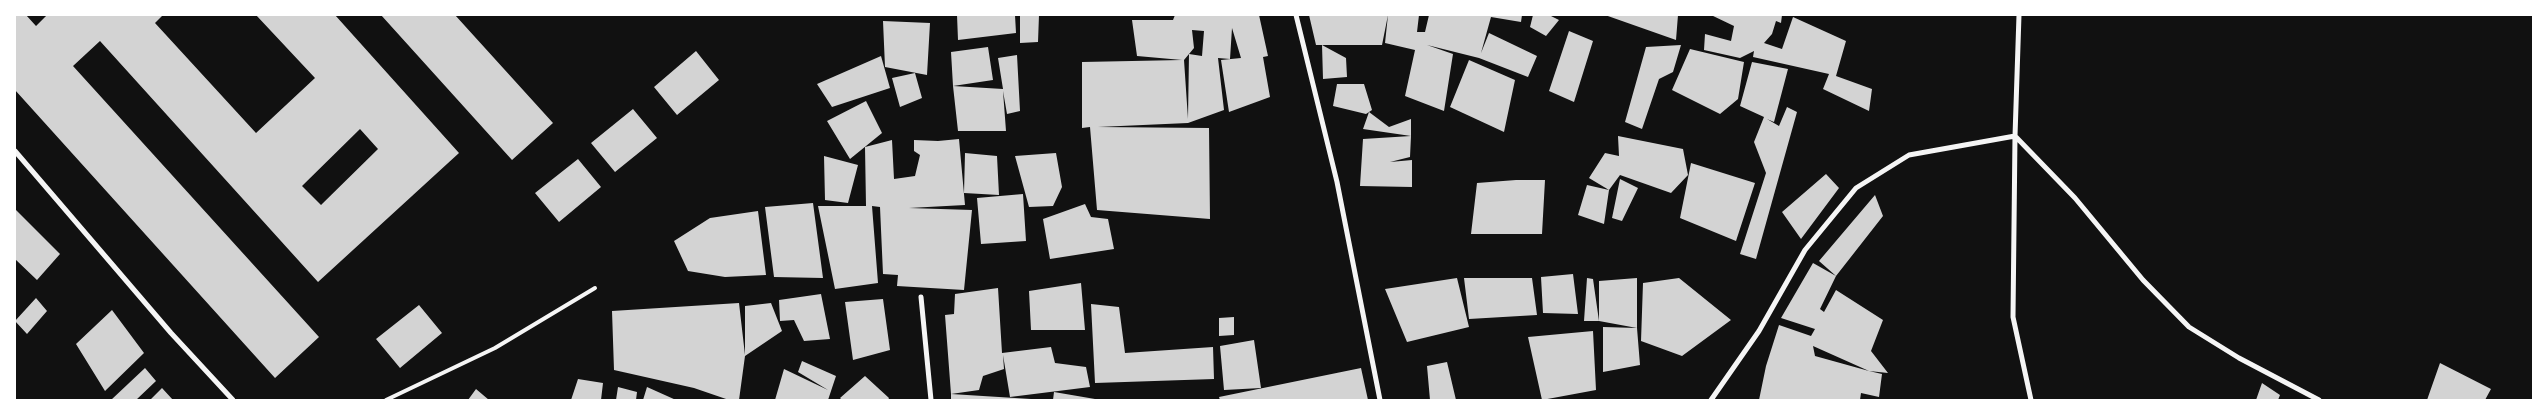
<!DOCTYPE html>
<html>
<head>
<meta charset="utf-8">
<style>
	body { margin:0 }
	#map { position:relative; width:2548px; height:415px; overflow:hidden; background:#111; font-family:"Work Sans",sans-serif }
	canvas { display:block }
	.frame { position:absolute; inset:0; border:16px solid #fff; pointer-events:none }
</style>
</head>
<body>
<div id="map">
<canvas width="2548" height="415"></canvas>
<div class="frame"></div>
</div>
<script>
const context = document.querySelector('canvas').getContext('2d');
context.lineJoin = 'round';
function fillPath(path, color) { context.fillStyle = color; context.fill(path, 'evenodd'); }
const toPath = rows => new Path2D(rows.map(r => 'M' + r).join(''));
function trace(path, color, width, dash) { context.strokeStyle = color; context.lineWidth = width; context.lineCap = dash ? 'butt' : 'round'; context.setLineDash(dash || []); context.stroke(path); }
const building = toPath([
	[15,15,26,15,36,26,47,15,163,15,155,23,256,133,315,78,256,15,335,15,459,153,318,282,100,41,73,66,319,337,275,378,15,90],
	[360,129,378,149,321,205,302,186],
	[381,15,455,15,553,123,512,160],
	[957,15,1015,15,1016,33,958,40],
	[1020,15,1039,15,1038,42,1020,43],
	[1175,15,1259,15,1268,56,1263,57,1270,97,1229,112,1221,60,1241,58,1232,28,1230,59,1218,58,1224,110,1188,123,1098,127,1209,128,1210,219,1097,210,1090,127,1082,128,1082,62,1182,60,1137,56,1132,20,1173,20],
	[1192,30,1204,31,1202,56,1189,54,1194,48],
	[1189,54,1188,118,1188,119,1184,60],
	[1309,15,1388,15,1382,45,1316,45],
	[1388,15,1419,15,1417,32,1425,32,1429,15,1522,15,1521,22,1491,17,1481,53,1489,33,1537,56,1528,77,1479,58,1427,45,1453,54,1444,111,1405,96,1415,50,1385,43],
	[1533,15,1549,15,1559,20,1546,36,1530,27],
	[1605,15,1678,15,1676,40],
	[1711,15,1782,15,1781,23,1776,21,1772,34,1764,43,1782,49,1793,17,1846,41,1836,76,1872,89,1869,111,1823,89,1829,74,1753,57,1754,51,1740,58,1704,50,1705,34,1731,41,1734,26],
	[883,21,930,23,927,75,885,67],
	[1569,31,1593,41,1574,102,1549,91],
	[1322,45,1346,58,1347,77,1323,79],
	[1681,45,1673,72,1659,79,1642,129,1625,122,1646,47],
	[988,47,993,80,953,86,1003,89,998,58,1017,55,1020,111,1007,114,1003,91,1006,131,958,131,953,86,951,52],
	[1690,49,1744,62,1738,99,1720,114,1672,90],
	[696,51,719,80,677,115,654,87],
	[881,56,890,88,832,107,817,84],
	[1469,60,1515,80,1504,132,1450,107],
	[1752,62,1788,69,1774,122,1767,119,1779,126,1787,107,1797,112,1756,259,1740,254,1766,173,1754,142,1764,117,1740,106],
	[915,73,922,98,900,107,892,78],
	[1337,84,1364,84,1372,110,1369,112,1389,127,1411,119,1411,136,1363,129,1369,112,1366,114,1333,106],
	[866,101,882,133,850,159,827,121],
	[633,109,657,138,615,172,591,143],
	[1411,136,1410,157,1390,162,1412,160,1412,187,1360,186,1363,139],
	[1618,136,1683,149,1688,175,1671,193,1620,175,1609,190,1589,178,1605,153,1619,156],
	[959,139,965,205,909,208,972,210,964,290,897,286,898,275,883,274,880,207,872,206,878,283,835,289,818,206,866,206,865,147,892,140,894,179,915,176,920,155,914,151,914,140,938,141],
	[965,153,997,156,999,195,964,193],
	[1056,153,1062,187,1053,206,1029,207,1015,156],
	[824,156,858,165,848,203,825,200],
	[578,159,601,187,559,222,535,193],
	[1691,163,1755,183,1736,241,1680,218],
	[1826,174,1839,188,1801,239,1782,212],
	[1620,179,1638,188,1622,221,1612,218],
	[1516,180,1545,180,1542,234,1471,234,1477,183],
	[1587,185,1609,190,1604,224,1578,215],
	[1023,194,1026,241,981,244,977,198],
	[1875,195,1883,216,1836,276,1819,261],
	[813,203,823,278,774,277,765,207],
	[1085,204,1091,217,1108,219,1114,249,1050,259,1043,219],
	[15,209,60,254,37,280,15,259],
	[758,211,766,275,725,277,688,271,674,241,710,218],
	[1813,263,1836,276,1820,309,1824,312,1836,290,1883,320,1871,351,1888,373,1869,371,1882,374,1879,397,1861,393,1860,400,1759,400,1766,366,1779,325,1811,336,1815,329,1781,318],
	[1813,346,1869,371,1815,356],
	[1573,274,1578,314,1543,313,1541,277],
	[1457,278,1469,327,1407,342,1385,289],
	[1464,278,1532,278,1537,315,1469,319],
	[1587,278,1593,279,1599,321,1584,321],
	[1637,278,1637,328,1599,321,1599,281],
	[1679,278,1731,320,1682,356,1641,341,1643,283],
	[1081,283,1085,330,1031,330,1029,291],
	[998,288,1002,353,1051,347,1055,363,1086,367,1090,387,1010,397,1003,355,1004,369,983,376,979,390,951,394,945,315,954,314,955,294],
	[821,294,830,339,804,341,794,320,780,321,779,300],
	[36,298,47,311,27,334,15,321],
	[883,299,890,350,853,360,845,302],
	[739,303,745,355,745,306,771,303,782,331,745,356,739,400,729,400,694,388,614,370,612,311],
	[1091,304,1119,307,1125,353,1213,347,1214,379,1095,383],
	[419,305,442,333,400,368,376,339],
	[112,310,144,353,105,391,76,344],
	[1234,317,1234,335,1219,336,1219,318],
	[1603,327,1637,328,1640,365,1603,372],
	[1593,331,1596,390,1542,400,1528,337],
	[1254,340,1261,388,1224,390,1220,346],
	[802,361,836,376,828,400,775,400,784,369,828,390,798,372],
	[1447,362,1456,400,1430,400,1427,366],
	[2440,363,2491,389,2485,400,2427,400],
	[145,368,156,381,136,400,111,400],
	[1361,368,1368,400,1220,400,1219,397],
	[865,376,889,398,888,400,842,400,840,398],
	[578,379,603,383,601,400,571,400],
	[2262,383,2280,395,2278,400,2256,400],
	[618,387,637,392,636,400,616,400],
	[647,387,676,400,643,400],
	[162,388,173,400,150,400],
	[476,389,489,400,468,400],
	[1054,392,1095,399,1095,400,1053,400],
	[951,394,1031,399,1031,400,951,400]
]);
const service = toPath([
	[386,400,495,348,595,288]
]);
const minor = toPath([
	[1296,15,1337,182,1380,400],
	[2019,15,2015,136,2013,317,2031,400],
	[15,151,171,333,233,400],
	[921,297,931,400],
	[1711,400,1759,331,1805,250,1856,188,1909,155,2015,136,2075,198,2143,280,2189,327,2239,358,2319,400]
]);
fillPath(building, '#d3d3d3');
trace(service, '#f5f5f5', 4);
trace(minor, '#f5f5f5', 5);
</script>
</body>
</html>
